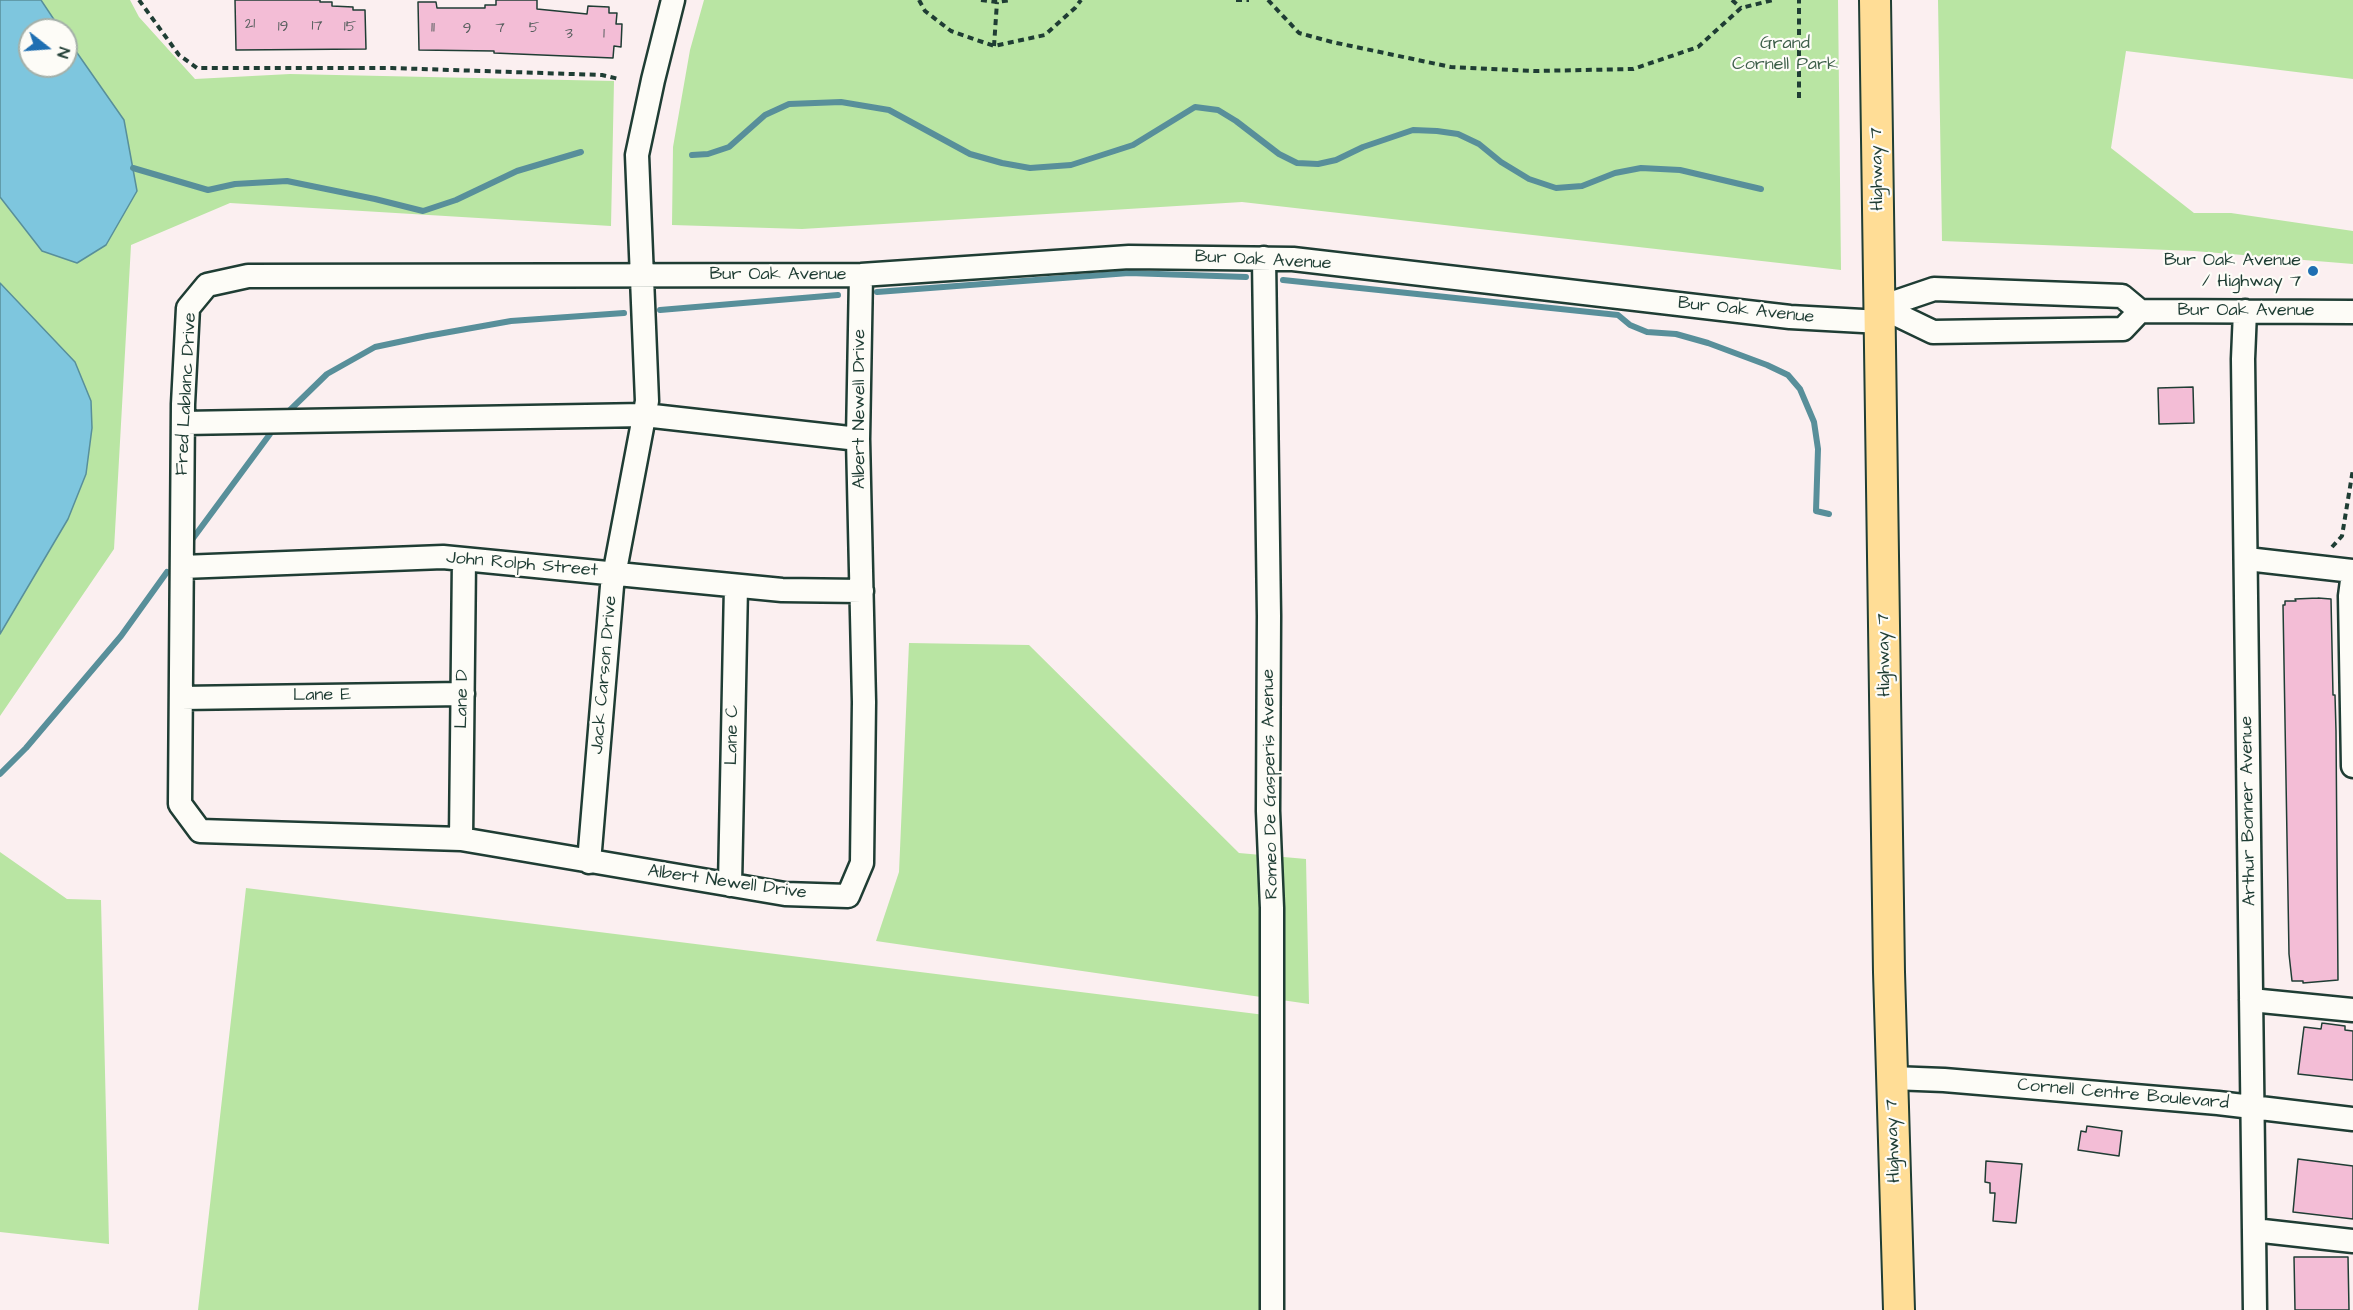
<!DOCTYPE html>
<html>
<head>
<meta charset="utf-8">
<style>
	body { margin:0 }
	#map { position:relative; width:2353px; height:1310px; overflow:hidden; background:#fbeff0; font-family:"Architects Daughter",sans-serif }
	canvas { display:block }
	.north { position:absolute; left:18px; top:18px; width:60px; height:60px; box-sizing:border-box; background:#fdfcf7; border:2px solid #a4b0a9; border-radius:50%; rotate:107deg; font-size:16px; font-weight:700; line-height:24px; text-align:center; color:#1f3d34 }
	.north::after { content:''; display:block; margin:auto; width:21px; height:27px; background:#1f6fb2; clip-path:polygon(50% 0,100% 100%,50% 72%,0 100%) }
</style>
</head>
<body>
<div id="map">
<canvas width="2353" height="1310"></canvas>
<div class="north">N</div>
</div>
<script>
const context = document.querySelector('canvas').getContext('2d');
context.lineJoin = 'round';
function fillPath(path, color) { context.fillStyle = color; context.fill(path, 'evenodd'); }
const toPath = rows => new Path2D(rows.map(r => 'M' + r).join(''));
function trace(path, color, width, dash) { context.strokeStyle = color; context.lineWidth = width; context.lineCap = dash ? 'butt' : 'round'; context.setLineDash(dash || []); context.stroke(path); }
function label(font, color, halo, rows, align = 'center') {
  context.font = font + ' "Architects Daughter",sans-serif'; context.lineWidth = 4.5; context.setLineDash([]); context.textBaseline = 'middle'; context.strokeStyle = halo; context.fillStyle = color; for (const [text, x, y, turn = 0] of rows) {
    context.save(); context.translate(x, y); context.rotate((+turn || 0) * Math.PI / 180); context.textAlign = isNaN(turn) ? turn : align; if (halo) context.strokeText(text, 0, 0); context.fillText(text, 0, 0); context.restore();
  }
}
const green = toPath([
	[0,0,130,0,139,17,195,79,290,74,614,81,611,226,230,203,131,245,114,549,0,716],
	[30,30,66,30,66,66,30,66],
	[704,0,1838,0,1841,270,1242,202,802,229,672,225,673,147,690,50],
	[1938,0,2353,0,2353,79,2126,51,2111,148,2194,213,2231,213,2353,231,2353,264,2194,251,1942,241],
	[909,643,1029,645,1239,853,1306,859,1309,1004,876,941,899,872],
	[0,852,67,899,101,900,109,1244,0,1232],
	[246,888,1281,1017,1282,1310,198,1310]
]);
const water = toPath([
	[0,0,41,0,61,30,30,30,30,66,66,66,66,37,124,120,137,191,106,245,77,263,42,251,0,197,0,0],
	[0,283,75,362,91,401,92,428,86,474,68,519,0,634,0,283]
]);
const stream = toPath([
	[692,155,708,154,729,147,765,115,789,104,841,102,889,110,970,154,1002,163,1030,168,1071,165,1133,145,1195,107,1218,110,1236,121,1279,154,1297,163,1318,164,1336,160,1363,147,1413,130,1437,131,1458,134,1479,144,1501,162,1529,179,1556,188,1582,186,1615,173,1641,168,1680,170,1761,189],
	[133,168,208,190,235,184,287,181,375,199,423,211,456,200,517,171,581,152],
	[1283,280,1618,315,1630,325,1647,332,1676,334,1708,343,1767,365,1788,375,1800,389,1814,422,1818,449,1816,511,1829,514],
	[877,292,1129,273,1246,277],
	[660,310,838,295],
	[289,411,327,374,375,347,427,336,511,321,624,313],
	[191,541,270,434],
	[0,774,26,748,121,636,167,572]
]);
const building = toPath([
	[235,0,320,0,320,2,332,2,332,6,353,7,353,10,365,10,366,49,236,50,235,0],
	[496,0,537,0,537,9,587,14,588,6,609,7,609,13,617,13,616,24,622,24,621,47,614,46,613,58,494,53,494,51,419,50,418,2,436,2,437,8,485,8,485,5,496,5,496,0],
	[2193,387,2194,423,2159,424,2158,388,2193,387],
	[2318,598,2331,599,2333,695,2335,695,2336,731,2338,980,2303,983,2303,981,2292,981,2289,954,2283,605,2285,605,2285,601,2296,601,2295,599,2318,598],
	[2322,1023,2345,1026,2345,1030,2353,1031,2353,1080,2298,1074,2304,1027,2321,1029,2322,1023],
	[2087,1126,2122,1131,2119,1156,2078,1150,2081,1131,2086,1132,2087,1126],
	[2298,1159,2353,1166,2353,1219,2293,1212,2298,1159],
	[1986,1161,2022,1164,2016,1223,1993,1221,1995,1193,1990,1193,1990,1183,1985,1182,1986,1161],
	[2294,1257,2348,1257,2349,1310,2295,1310,2294,1257]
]);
const path = toPath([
	[139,0,179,55,197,68,392,68,602,75,619,79],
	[919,0,925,11,951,31,994,46,1045,35,1075,8,1081,0],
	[981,0,997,2,1012,0],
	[1236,0,1249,0],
	[1268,0,1299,33,1332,42,1451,67,1535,71,1633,69,1698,47,1741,8,1773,0],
	[1732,0,1741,8],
	[994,46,997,2],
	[1799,98,1799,0],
	[2332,547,2342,536,2353,469]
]);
const minor = toPath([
	[1264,258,1269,616,1268,811,1272,908,1272,1310],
	[861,275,858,439,864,702,862,863,848,896,785,894,461,839,200,831,180,804,183,404,188,308,207,285,248,276,861,275,1129,257,1293,259,1790,317,1881,322],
	[1881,307,1934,289,2122,296,2140,311,2353,312],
	[1881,307,1933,332,2123,329,2140,311],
	[2245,311,2243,359,2255,1310],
	[183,423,644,415,858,439],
	[2247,559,2353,571],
	[182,567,443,557,782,590,862,591],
	[2353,573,2350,596,2353,766],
	[181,698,463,694],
	[461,839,464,559],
	[589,862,612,586,647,401,637,155,653,80,673,0],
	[730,885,736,586],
	[2251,1000,2353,1010],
	[1892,1078,1944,1080,2218,1103,2353,1119],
	[2254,1230,2353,1241]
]);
const major = toPath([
	[1875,0,1889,972,1899,1310]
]);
const markers = [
	[2313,271,6,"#1f6fb2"]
];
const numberNames = [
	["21",250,25],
	["17",317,27],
	["19",283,28],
	["15",350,28],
	["11",433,29],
	["7",500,29],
	["5",534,29],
	["9",467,30],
	["3",569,35],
	["1",604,35]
];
const parkNames = [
	["Grand",1785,44],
	["Cornell Park",1785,65]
];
const streetNames = [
	["Highway 7",1878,169,-91],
	["Bur Oak Avenue",1263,261,3],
	["Bur Oak Avenue",778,275],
	["Bur Oak Avenue",1746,311,6],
	["Bur Oak Avenue",2246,311],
	["Fred Lablanc Drive",187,394,-87],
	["Albert Newell Drive",860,409,-90],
	["John Rolph Street",522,565,5],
	["Highway 7",1885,655,-91],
	["Jack Carson Drive",605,675,-85],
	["Lane E",322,696,-1],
	["Lane D",463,699,-89],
	["Lane C",733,735,-89],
	["Romeo De Gasperis Avenue",1271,784,-91],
	["Arthur Bonner Avenue",2249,811,-91],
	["Albert Newell Drive",727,883,8],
	["Cornell Centre Boulevard",2123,1095,5],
	["Highway 7",1894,1141,-92]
];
const poiNames = [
	["Bur Oak Avenue",2301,261],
	["/ Highway 7",2301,282]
];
fillPath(green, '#b9e5a3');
fillPath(water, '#7ec6de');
trace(water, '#588f9a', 1.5);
trace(stream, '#588f9a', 6);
fillPath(building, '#f3bdd6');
trace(building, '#1f3d34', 1.5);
trace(minor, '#1f3d34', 27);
trace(major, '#1f3d34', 34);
trace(path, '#1f3d34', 4, [6, 4.5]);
trace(minor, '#fdfcf7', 22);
trace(major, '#ffdd96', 30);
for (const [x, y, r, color] of markers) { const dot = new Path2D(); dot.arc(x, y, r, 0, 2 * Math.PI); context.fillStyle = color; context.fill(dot); trace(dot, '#fdfcf7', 2); }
label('15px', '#545d5c', null, numberNames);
label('18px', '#3e5f4a', '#fdfcf7', parkNames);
label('18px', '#1f3d34', '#fdfcf7', streetNames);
label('18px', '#1f3d34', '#fdfcf7', poiNames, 'right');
</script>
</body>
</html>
